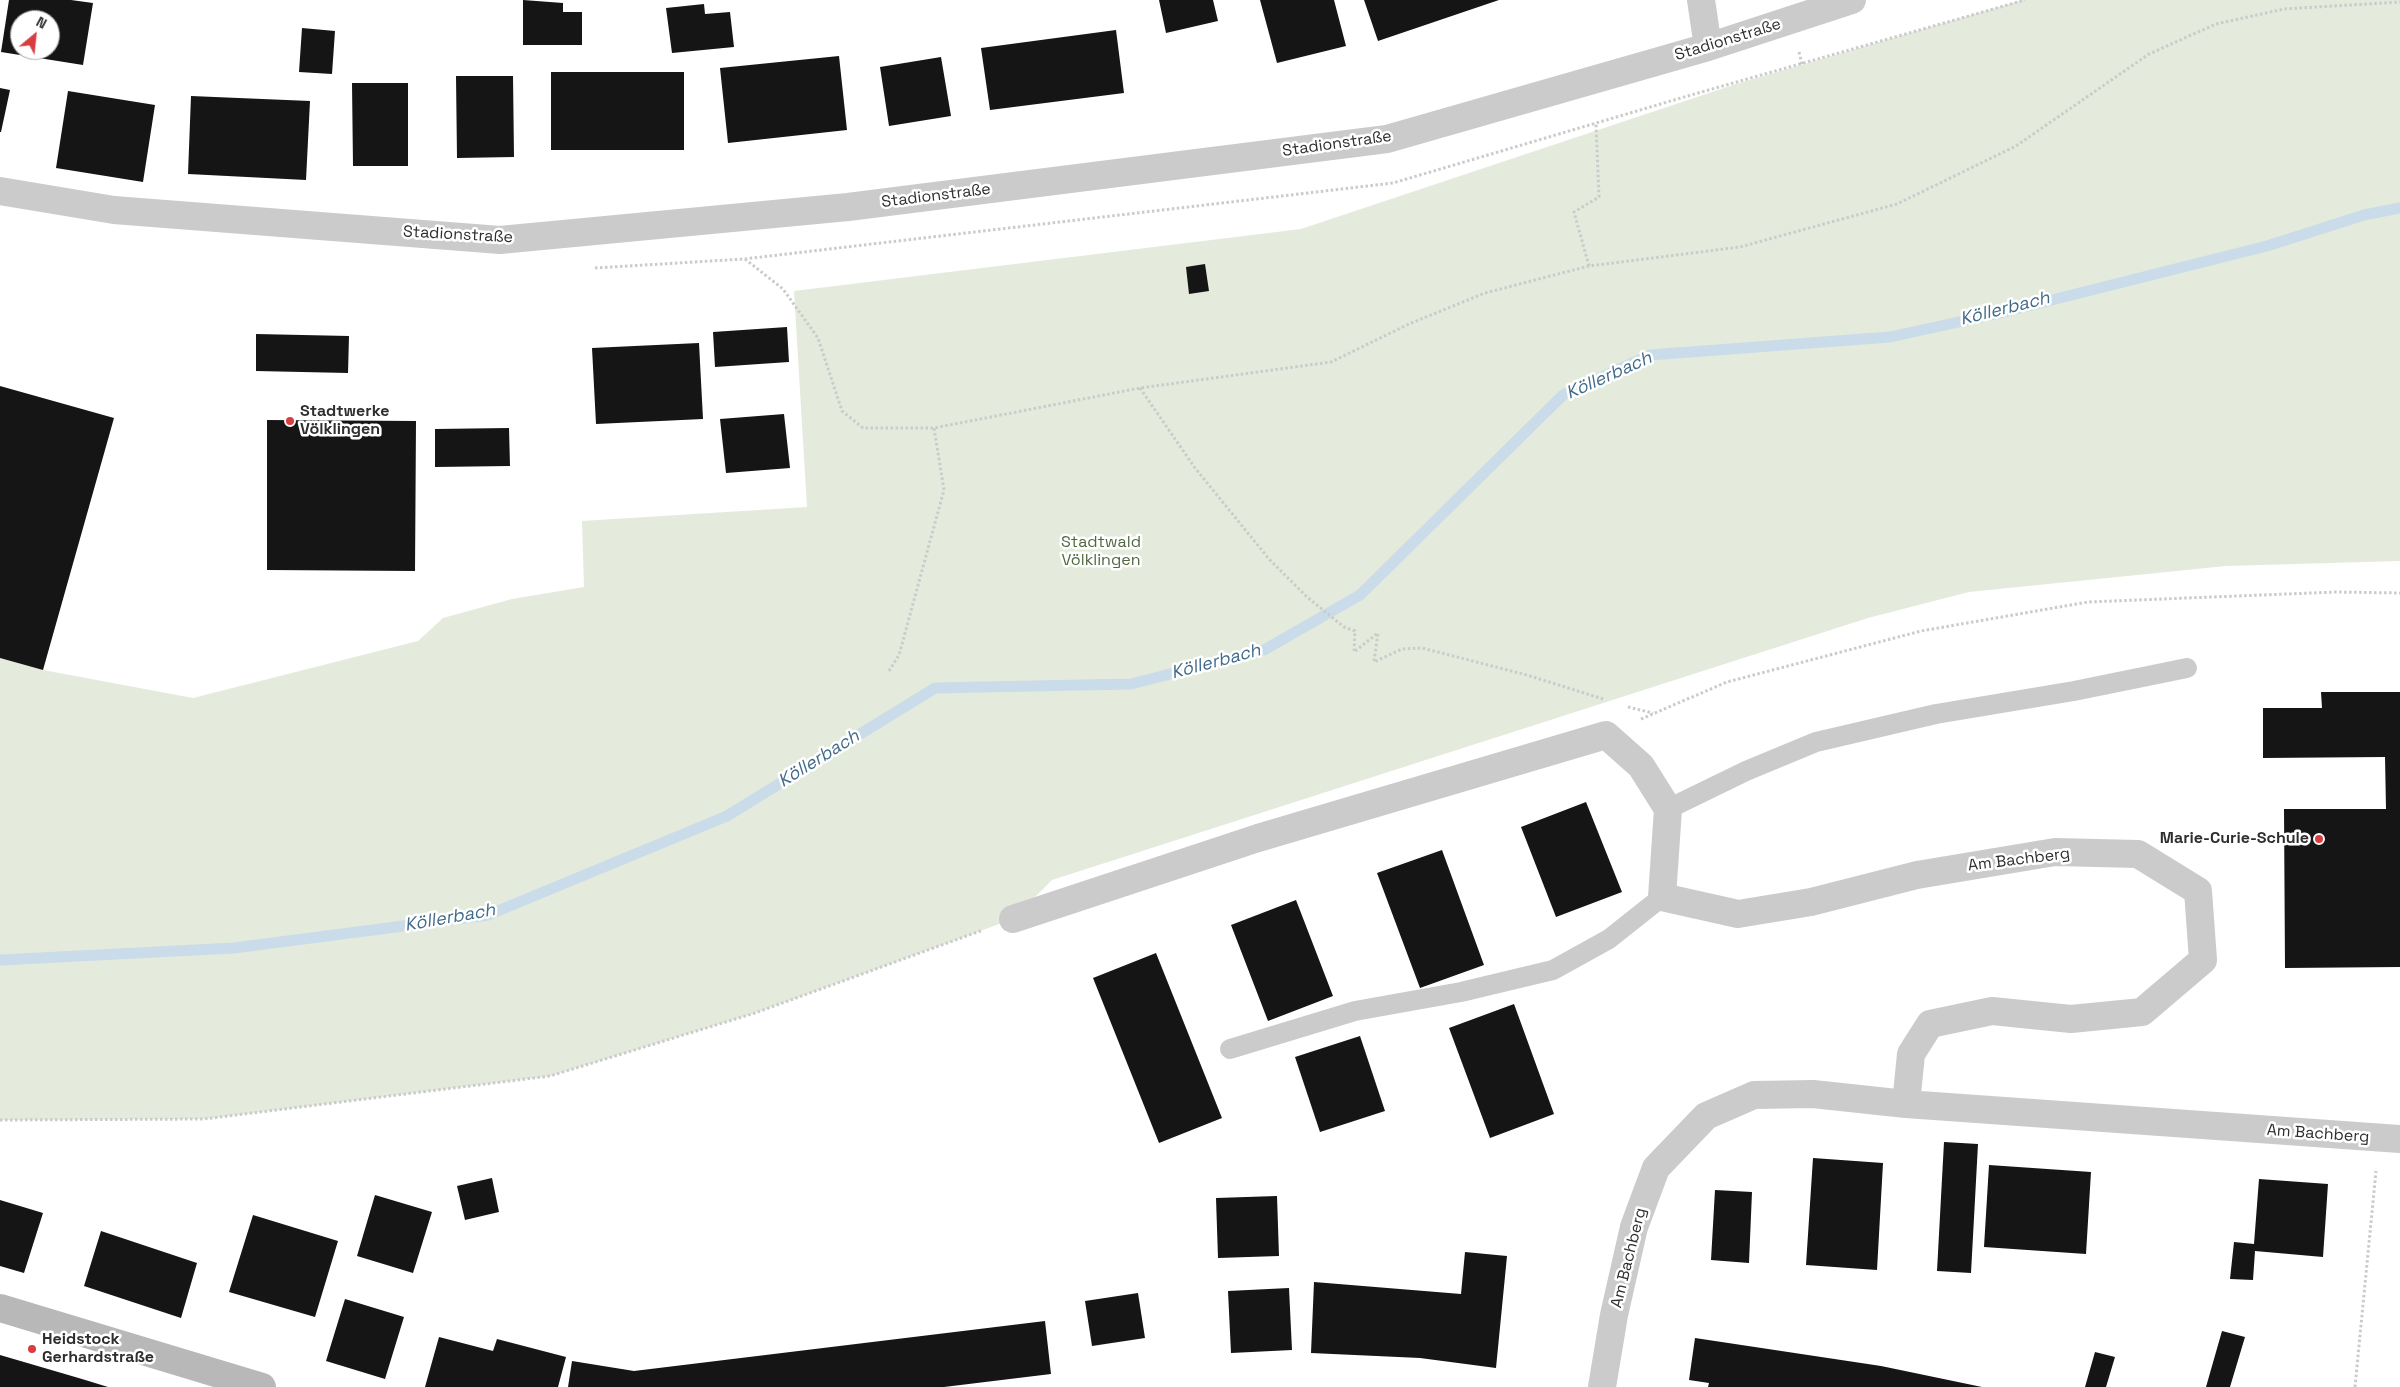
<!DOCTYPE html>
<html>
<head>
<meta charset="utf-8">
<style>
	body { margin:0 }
	#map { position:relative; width:2400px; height:1387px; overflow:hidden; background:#fff; font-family:"Space Grotesk",sans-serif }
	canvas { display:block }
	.north { position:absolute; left:10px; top:10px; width:50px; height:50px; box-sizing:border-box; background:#fff; border:1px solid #ababab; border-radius:50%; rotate:28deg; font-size:14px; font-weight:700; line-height:20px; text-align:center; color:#2e2e2e }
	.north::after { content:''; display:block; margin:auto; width:18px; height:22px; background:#d83d41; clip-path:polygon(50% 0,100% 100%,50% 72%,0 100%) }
</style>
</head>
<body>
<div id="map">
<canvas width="2400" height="1387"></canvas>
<div class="north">N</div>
</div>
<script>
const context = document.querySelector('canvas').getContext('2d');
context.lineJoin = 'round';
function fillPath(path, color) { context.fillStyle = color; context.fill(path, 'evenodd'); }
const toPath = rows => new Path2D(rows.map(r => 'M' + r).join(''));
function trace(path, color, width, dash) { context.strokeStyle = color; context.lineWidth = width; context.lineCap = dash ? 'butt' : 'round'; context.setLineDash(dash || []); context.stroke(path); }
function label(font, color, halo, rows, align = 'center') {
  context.font = font + ' "Space Grotesk",sans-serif'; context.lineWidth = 5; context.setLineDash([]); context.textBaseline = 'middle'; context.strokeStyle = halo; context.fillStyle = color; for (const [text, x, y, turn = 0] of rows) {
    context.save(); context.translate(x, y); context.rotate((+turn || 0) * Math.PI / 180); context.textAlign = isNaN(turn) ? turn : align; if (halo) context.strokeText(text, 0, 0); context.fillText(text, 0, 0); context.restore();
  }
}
const green = toPath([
	[2023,0,2400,0,2400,561,2226,566,1969,592,1868,618,1052,880,1013,919,755,1013,550,1076,204,1119,0,1120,0,658,43,670,193,698,418,641,443,618,512,599,584,587,582,521,807,507,794,291,1301,229,1736,84]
]);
const stream = toPath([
	[0,960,234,948,488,915,727,816,935,688,1131,684,1264,650,1360,595,1563,395,1650,355,1890,337,2000,313,2267,246,2364,215,2400,208]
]);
const building = toPath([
	[9,0,71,0,93,3,83,65,1,52],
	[20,20,50,20,50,50,20,50],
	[523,0,563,3,563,12,582,12,582,45,523,45],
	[1159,0,1213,0,1218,21,1166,33],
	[1260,0,1334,0,1346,46,1277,63],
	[1364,0,1499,0,1378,41],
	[704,4,705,14,730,12,734,47,672,53,666,8],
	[302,28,335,31,332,74,299,72],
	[1116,30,1124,93,990,110,981,48],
	[839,56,847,130,728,143,720,68],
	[941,57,951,116,889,126,880,67],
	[551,72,684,72,684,150,551,150],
	[456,76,513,76,514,157,457,158],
	[352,83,408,83,408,166,353,166],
	[0,88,10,90,1,132,0,132],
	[68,91,155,105,143,182,56,168],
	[191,96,310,101,306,180,188,174],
	[1205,264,1209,291,1189,294,1186,267],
	[787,327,789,362,715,367,713,332],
	[256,334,349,336,348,373,256,371],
	[699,343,703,419,596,424,592,348],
	[0,386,114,418,43,670,0,658],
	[784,414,790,468,726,473,720,419],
	[267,420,416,421,415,571,267,570],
	[509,428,510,466,435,467,435,429],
	[2321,692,2400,692,2400,967,2285,968,2284,809,2386,809,2385,757,2263,758,2263,708,2322,708],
	[1586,802,1622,892,1556,917,1521,827],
	[1442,850,1484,965,1420,988,1377,873],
	[1296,900,1333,996,1268,1021,1231,925],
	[1156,953,1222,1118,1159,1143,1093,978],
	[1514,1004,1554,1114,1490,1138,1449,1028],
	[1360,1036,1385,1111,1320,1132,1295,1057],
	[1944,1142,1978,1144,1971,1273,1937,1271],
	[1813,1158,1883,1163,1877,1270,1806,1265],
	[1989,1165,2091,1172,2086,1254,1984,1247],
	[492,1178,499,1212,465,1220,457,1186],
	[2259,1179,2328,1184,2323,1257,2255,1251,2253,1280,2230,1279,2234,1242,2254,1244],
	[1715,1190,1752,1192,1749,1263,1711,1260],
	[375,1195,432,1212,413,1273,357,1256],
	[1277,1196,1279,1256,1218,1258,1216,1198],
	[0,1200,43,1213,24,1273,0,1266],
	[253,1215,338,1241,315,1317,229,1292],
	[101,1231,197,1263,181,1318,84,1286],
	[1465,1252,1507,1256,1496,1368,1420,1358,1311,1353,1314,1282,1461,1294],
	[1289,1288,1292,1350,1231,1353,1228,1291],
	[1138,1293,1145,1338,1092,1346,1085,1301],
	[345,1299,404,1317,385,1379,326,1361],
	[1045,1321,1051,1374,944,1387,568,1387,572,1361,634,1371],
	[2222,1331,2245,1337,2230,1387,2206,1387],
	[439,1337,493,1351,497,1339,566,1357,558,1387,425,1387],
	[1695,1338,1881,1366,1982,1387,1708,1387,1709,1383,1689,1380],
	[2095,1352,2115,1357,2106,1387,2085,1387],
	[0,1355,82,1379,108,1387,0,1387]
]);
const path = toPath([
	[1799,52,1802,64],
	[745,259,783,289,818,338,842,411,863,428,934,428,1140,388,1331,362,1409,324,1485,293,1589,266,1740,247,1897,204,2016,146,2149,54,2216,24,2284,9,2400,2],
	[1589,266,1574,212,1599,197,1596,124],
	[595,268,744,259,1393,183,1691,95,2025,0],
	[1140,388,1195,468,1269,559,1307,597,1344,627,1355,631,1354,652,1378,633,1374,662,1402,649,1422,648,1527,675,1603,699],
	[889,671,899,655,944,490,934,428],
	[1628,707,1653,713],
	[1641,719,1727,682,1921,631,2088,602,2336,592,2400,593],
	[0,1120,204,1119,550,1076,755,1013,983,930],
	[2355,1387,2376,1171]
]);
const lane = toPath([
	[1668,809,1746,771,1816,742,1936,714,2074,691,2187,668],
	[1230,1049,1355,1011,1461,992,1553,970,1609,939,1662,897]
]);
const street = toPath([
	[1701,0,1708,47],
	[0,191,114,210,500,240,848,207,1387,139,1708,47,1852,0],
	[1013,919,1258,838,1606,735,1641,766,1668,809,1662,897,1738,914,1811,902,1917,875,2055,852,2138,854,2198,891,2203,960,2142,1012,2071,1019,1992,1011,1930,1024,1911,1054,1906,1104],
	[1602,1387,1614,1315,1634,1227,1656,1168,1706,1116,1754,1095,1813,1094,1906,1104,2400,1139]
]);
const secondary = toPath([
	[0,1308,262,1387]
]);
const markers = [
	[290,421,5,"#d83d41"],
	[2319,839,5,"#d83d41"],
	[32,1349,5,"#d83d41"]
];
const streetNames = [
	["Stadionstraße",1728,40,-17],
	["Stadionstraße",1337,144,-8],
	["Stadionstraße",936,196,-7],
	["Stadionstraße",458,235,3],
	["Am Bachberg",2019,860,-7],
	["Am Bachberg",2318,1134,4],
	["Am Bachberg",1629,1258,-76]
];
const poiNames = [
	["Stadtwerke",300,412],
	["Völklingen",300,430],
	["Marie-Curie-Schule",2309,839,"right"],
	["Heidstock",42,1340],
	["Gerhardstraße",42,1358]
];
const parkNames = [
	["Stadtwald",1101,543],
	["Völklingen",1101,561]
];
const waterNames = [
	["Köllerbach",2005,309,-14],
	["Köllerbach",1609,376,-24],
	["Köllerbach",1216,662,-15],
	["Köllerbach",819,759,-32],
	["Köllerbach",450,918,-10]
];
fillPath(green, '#e4ebdd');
trace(stream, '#cadce9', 11);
fillPath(building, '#151515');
trace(path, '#cbcbcb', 3, [2.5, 2.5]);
trace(lane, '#cbcbcb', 20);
trace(street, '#cbcbcb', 28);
trace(secondary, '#b8b8b8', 28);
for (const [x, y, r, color] of markers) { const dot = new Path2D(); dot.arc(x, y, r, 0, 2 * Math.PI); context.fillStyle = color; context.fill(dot); trace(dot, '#fff', 2); }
label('16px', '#2e2e2e', '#fff', streetNames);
label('bold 16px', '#2e2e2e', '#fff', poiNames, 'left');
label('16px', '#50673f', '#fff', parkNames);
label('italic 18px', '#426b8a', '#fff', waterNames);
</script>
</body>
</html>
